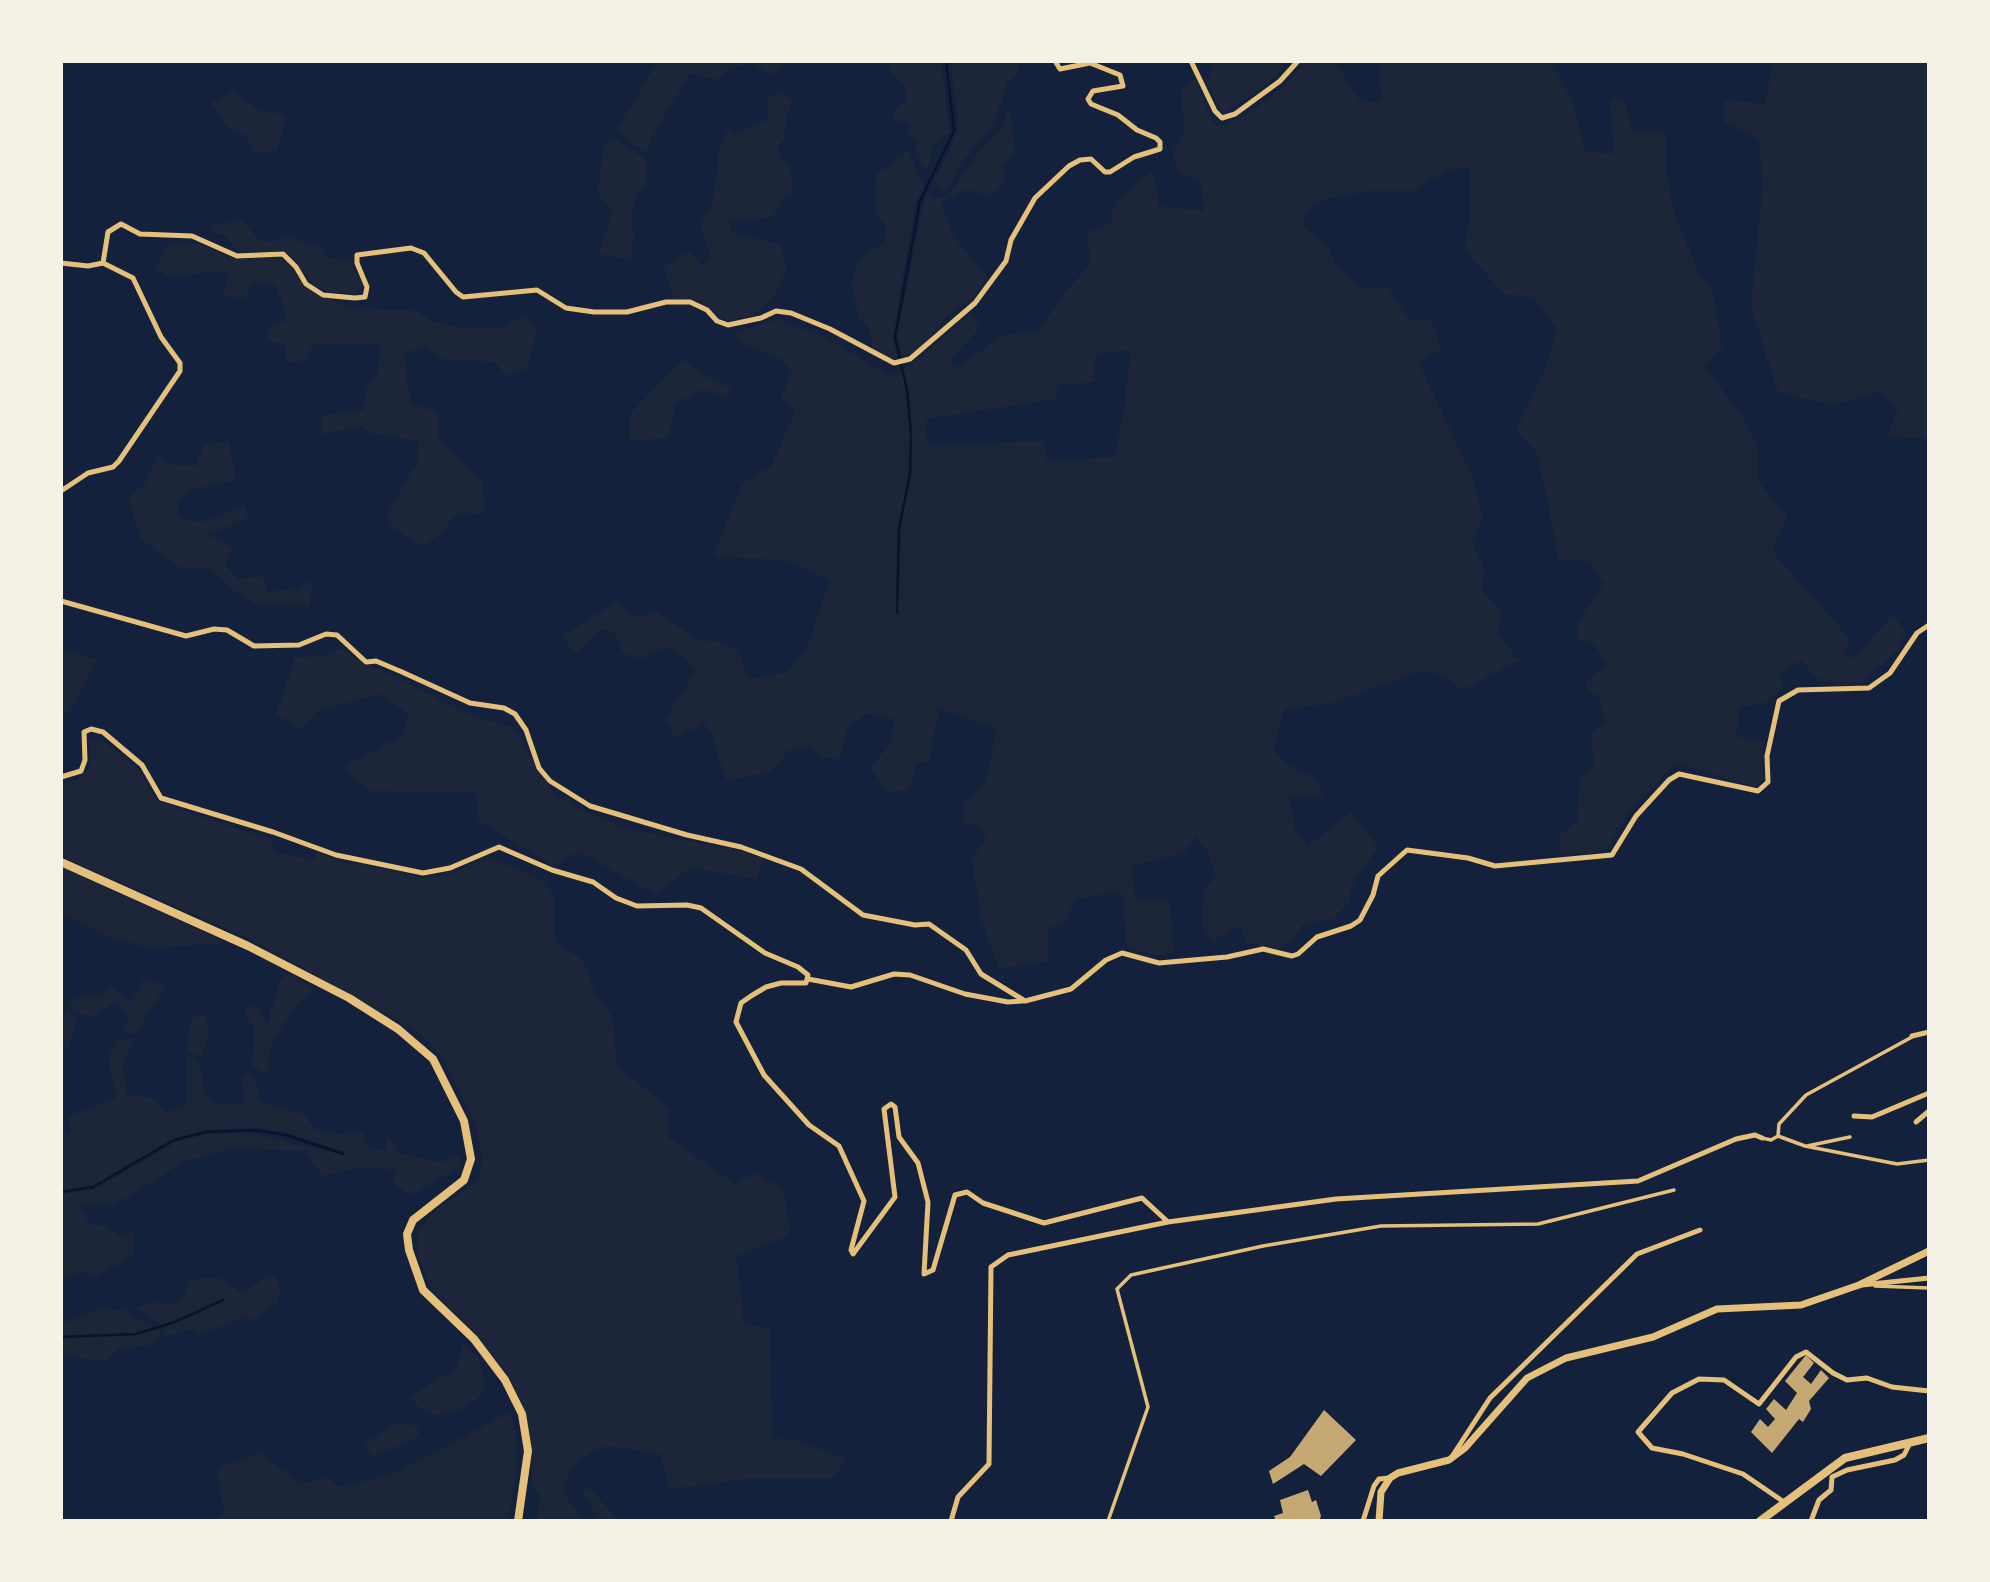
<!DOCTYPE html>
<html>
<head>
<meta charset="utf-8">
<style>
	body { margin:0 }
	#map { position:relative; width:1990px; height:1582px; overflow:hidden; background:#14213d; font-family:"Varela Round",sans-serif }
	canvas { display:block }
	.frame { position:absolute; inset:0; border:63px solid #f6f1e7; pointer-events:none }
</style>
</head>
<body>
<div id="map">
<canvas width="1990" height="1582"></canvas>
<div class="frame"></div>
</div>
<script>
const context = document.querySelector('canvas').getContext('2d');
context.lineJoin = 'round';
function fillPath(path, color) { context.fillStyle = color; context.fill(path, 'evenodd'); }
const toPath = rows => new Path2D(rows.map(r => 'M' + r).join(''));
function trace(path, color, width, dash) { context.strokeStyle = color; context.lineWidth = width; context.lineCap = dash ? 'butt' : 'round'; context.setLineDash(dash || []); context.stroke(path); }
const green = toPath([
	[658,61,821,61,789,62,772,75,753,64,731,68,716,80,690,73,651,138,648,152,629,143,617,130],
	[888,61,941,61,950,133,934,143,927,173,916,153,916,142,908,132,910,123,893,120,894,110,905,102,906,87,891,72],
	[951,61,1020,61,1017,74,1007,83,993,125,959,166,952,183,944,192,934,181,951,147,958,125],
	[1212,61,1288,61,1268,84,1222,114,1206,80,1210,77],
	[1304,61,1334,61,1360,101,1381,102,1380,61,1550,61,1573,104,1585,151,1614,155,1610,100,1624,101,1632,131,1665,132,1666,173,1675,215,1699,273,1712,287,1722,348,1704,366,1740,413,1758,446,1757,479,1787,517,1772,551,1850,639,1844,652,1853,660,1893,614,1905,631,1898,650,1862,682,1829,683,1815,677,1801,660,1779,672,1783,687,1766,703,1739,707,1736,736,1764,742,1763,779,1756,787,1675,763,1627,815,1606,850,1592,853,1561,853,1558,836,1577,822,1580,777,1594,767,1591,734,1605,722,1598,696,1587,690,1587,680,1606,665,1592,641,1577,641,1578,622,1604,583,1590,561,1559,560,1538,454,1516,430,1545,370,1557,328,1533,297,1504,294,1464,249,1470,221,1471,167,1452,169,1411,191,1370,191,1330,198,1313,205,1301,225,1327,246,1336,265,1362,288,1389,288,1408,319,1431,320,1441,349,1419,364,1471,474,1483,516,1472,542,1484,568,1482,591,1501,610,1498,634,1519,660,1462,690,1447,677,1424,670,1328,704,1284,709,1273,749,1285,763,1318,779,1324,798,1288,795,1296,832,1308,846,1351,811,1378,847,1353,883,1349,903,1334,918,1303,924,1293,940,1270,957,1257,944,1246,944,1241,926,1212,941,1202,924,1204,890,1216,876,1207,851,1195,836,1185,852,1132,866,1135,899,1169,900,1174,952,1158,956,1127,948,1123,898,1115,892,1075,900,1063,924,1049,928,1048,962,999,968,981,919,972,857,986,840,982,827,962,822,965,803,985,783,997,729,939,708,929,762,917,763,910,790,887,792,870,767,890,745,895,719,867,713,847,730,839,760,820,756,809,747,789,750,772,771,726,781,712,735,704,723,676,738,664,721,696,670,684,657,665,647,641,659,622,652,614,632,601,629,575,654,563,636,618,601,635,617,656,612,699,640,719,642,738,650,749,679,786,673,807,649,830,580,784,560,713,556,742,484,772,466,796,408,780,399,792,373,782,360,744,344,733,333,778,319,826,338,889,375,897,374,922,356,972,313,980,328,950,359,955,369,1002,336,1040,330,1061,297,1090,264,1087,233,1111,222,1114,203,1151,171,1156,183,1158,206,1204,211,1201,181,1179,174,1173,152,1185,129,1181,89,1195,79,1213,123,1221,127,1253,110,1291,80],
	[1131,350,1124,414,1114,457,1046,461,1044,441,927,445,925,419,1055,399,1058,385,1095,382,1095,354],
	[1773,61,1929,61,1929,438,1887,437,1898,409,1879,391,1833,406,1778,391,1751,307,1763,186,1759,139,1724,122,1725,100,1765,104],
	[233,91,258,110,286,115,278,150,253,154,246,135,228,128,211,103],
	[778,92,793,100,786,118,784,140,777,147,781,159,791,167,792,196,782,198,773,217,728,222,733,233,780,244,786,269,776,294,753,316,725,321,698,300,674,300,664,267,689,252,703,267,711,257,700,225,713,204,720,147,728,129,736,134,769,119,766,100],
	[1010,106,1015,153,1003,165,1004,184,988,196,966,189,941,203,953,236,988,277,973,297,946,317,925,343,912,354,902,355,897,335,924,201,929,192,935,198,945,197,955,187,980,150,1001,129],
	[613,137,647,160,646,187,637,191,631,216,634,237,630,260,599,254,612,212,598,194,604,145],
	[908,151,924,187,916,202,900,293,893,339,897,358,891,359,872,348,870,329,859,318,852,287,856,267,866,252,884,244,886,225,875,213,876,173,888,167,895,157],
	[242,220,259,240,273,242,284,234,305,243,320,245,326,258,351,259,363,289,358,294,327,292,314,284,282,251,238,252,224,234,214,234,211,226],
	[168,244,197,244,237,259,283,258,295,269,306,286,348,308,417,311,434,322,464,328,502,327,524,315,537,330,526,370,506,376,495,362,444,359,422,346,404,354,410,402,438,413,439,439,483,483,484,514,457,513,441,534,422,546,393,527,386,516,417,463,419,441,370,433,361,426,322,434,322,415,364,410,366,389,378,372,380,344,312,345,304,361,287,363,285,343,266,341,270,327,286,320,277,285,251,284,245,299,223,295,229,275,217,271,170,278,155,268],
	[683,359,701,374,731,388,725,398,703,389,674,404,670,437,630,441,630,414],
	[229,441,236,481,193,489,177,502,180,517,200,523,245,504,248,517,208,535,233,548,225,564,237,579,263,577,267,592,297,588,312,580,310,605,256,604,230,588,212,569,179,567,141,539,128,498,145,484,158,454,175,466,196,466,204,444],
	[61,648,97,660,69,712,61,714],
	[340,649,474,717,513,727,553,793,584,811,627,829,740,851,764,859,756,879,690,867,657,895,578,851,556,868,478,820,476,792,369,791,343,767,404,734,408,714,380,694,317,711,302,729,276,715,295,658,322,656],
	[101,740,138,769,157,801,271,840,274,852,315,861,316,851,338,861,423,878,450,875,487,856,544,881,553,897,554,941,582,959,596,995,612,1016,617,1066,668,1108,669,1138,735,1184,755,1173,784,1190,790,1234,736,1256,744,1323,770,1329,772,1438,795,1440,846,1459,833,1478,754,1478,670,1489,661,1454,605,1445,589,1453,572,1469,562,1486,564,1495,586,1521,536,1521,541,1495,532,1487,532,1451,525,1413,509,1377,476,1334,431,1289,417,1253,417,1234,432,1213,479,1180,483,1159,476,1127,444,1062,432,1044,413,1029,252,940,61,856,61,783,77,780,88,769,91,754,89,741],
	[61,867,227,943,151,948,112,938,61,914],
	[290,973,314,989,292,1010,270,1047,267,1074,252,1066,255,1030,244,1009,256,1004,267,1025,280,980],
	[143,979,166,985,136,1034,123,1032,129,1017,117,1001,94,1017,76,1012,67,1003,82,996,105,995,110,985,132,1002],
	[67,1011,78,1018,68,1048,61,1046,61,1024],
	[204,1014,210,1031,201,1057,187,1051,190,1021],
	[134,1038,122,1065,127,1094,154,1099,166,1113,187,1103,187,1055,200,1064,204,1095,217,1105,245,1102,242,1076,248,1071,258,1086,260,1101,306,1116,315,1129,340,1135,350,1131,363,1133,367,1148,386,1150,386,1136,393,1140,399,1153,442,1163,453,1155,462,1158,460,1167,410,1196,392,1182,397,1170,360,1167,323,1176,304,1151,231,1148,184,1162,113,1206,100,1203,79,1206,90,1224,104,1226,120,1236,133,1230,134,1256,91,1279,83,1271,61,1281,61,1194,95,1189,176,1142,206,1134,251,1133,348,1155,344,1151,286,1132,251,1127,203,1130,173,1139,92,1186,61,1191,61,1129,70,1133,68,1117,116,1098,108,1052,118,1045,118,1041],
	[269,1273,278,1280,280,1293,277,1303,253,1320,244,1316,200,1335,192,1329,164,1336,162,1326,135,1308,157,1302,175,1305,185,1295,188,1280,219,1277,238,1291,247,1291],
	[61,1293,66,1323,103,1307,117,1311,127,1308,134,1317,157,1328,161,1334,151,1345,117,1349,106,1362,61,1354],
	[463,1345,478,1358,486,1389,476,1400,455,1412,431,1415,422,1410,409,1397,456,1368],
	[510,1412,516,1431,517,1469,508,1521,407,1521,395,1518,384,1521,216,1521,224,1513,217,1469,260,1452,300,1484,328,1478,338,1487,393,1474],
	[396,1424,416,1425,420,1436,372,1457,364,1444],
	[590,1488,619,1521,601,1521,582,1494]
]);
const stream = toPath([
	[897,613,899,529,910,473,911,434,907,390,895,337,920,201,954,131,946,61],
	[61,1192,93,1187,174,1140,206,1132,253,1130,286,1135,343,1154],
	[61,1337,136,1334,175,1322,223,1300],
	[394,1521,397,1521]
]);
const building = toPath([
	[1806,1355,1814,1363,1803,1377,1811,1384,1821,1370,1829,1378,1809,1401,1811,1409,1803,1422,1799,1419,1772,1453,1751,1432,1760,1419,1768,1427,1775,1419,1766,1409,1774,1399,1786,1410,1797,1393,1785,1381],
	[1324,1410,1356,1440,1321,1476,1304,1464,1273,1484,1269,1471,1290,1457],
	[1308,1490,1312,1502,1316,1500,1321,1516,1319,1521,1276,1521,1274,1516,1283,1513,1280,1500]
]);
const pedestrian = toPath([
	[1778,1136,1805,1146,1897,1164,1929,1160],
	[1762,1138,1771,1140,1778,1136,1779,1124,1806,1095,1912,1037],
	[1807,1146,1850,1137],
	[1875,1286,1929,1288],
	[1108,1521,1148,1407,1117,1289,1131,1275,1263,1246,1381,1226,1538,1224,1674,1190]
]);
const minor = toPath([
	[1191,61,1215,111,1222,118,1235,114,1280,81,1298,61],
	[61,263,88,266,103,263,108,232,121,224,140,234,192,236,237,256,283,254,296,267,306,284,323,295,355,298,365,297,367,287,357,263,357,255,411,248,424,253,456,292,463,297,537,290,566,308,594,312,627,312,666,302,690,302,707,310,717,321,728,325,761,318,776,311,791,313,830,329,894,363,910,359,975,303,1006,261,1011,240,1035,198,1069,166,1080,160,1091,159,1105,172,1110,172,1134,157,1160,149,1160,142,1156,138,1137,130,1118,115,1091,104,1088,99,1093,91,1123,86,1120,75,1090,63,1060,69,1055,61],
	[61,491,88,473,113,467,119,461,180,371,180,363,161,337,133,278,103,263],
	[61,601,186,636,214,629,227,630,254,646,299,645,326,634,337,635,366,662,376,661,402,672,470,703,504,708,515,714,526,730,539,768,550,781,590,806,687,835,741,847,801,869,863,915,915,925,929,924,966,950,981,974,1025,1001,1071,989,1106,960,1122,953,1159,963,1227,957,1263,949,1292,956,1298,954,1317,937,1351,926,1360,920,1373,895,1378,876,1407,850,1468,858,1495,866,1612,855,1636,816,1669,780,1679,774,1758,791,1768,782,1767,756,1779,701,1798,690,1869,688,1890,673,1917,633,1929,625],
	[61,777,81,771,85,760,84,732,91,729,103,732,142,765,161,798,273,832,336,855,423,873,450,868,499,847,552,870,593,882,616,898,637,906,687,905,701,908,765,953,798,967,808,975,806,983,781,983,766,987,751,996,741,1003,736,1022,764,1075,809,1125,839,1146,864,1201,851,1250,853,1254,895,1197,884,1109,891,1104,895,1107,899,1137,918,1163,928,1202,924,1274,933,1270,955,1195,967,1192,983,1203,1044,1223,1142,1198,1168,1222,1336,1199,1638,1181,1736,1139,1755,1135,1762,1138],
	[808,979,851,987,894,974,910,975,965,994,1008,1002,1022,1001],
	[1912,1036,1929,1032],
	[1854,1116,1872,1117,1929,1093],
	[1916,1122,1929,1111],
	[1862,1285,1929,1278],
	[1453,1455,1490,1398,1637,1254,1700,1230],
	[1784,1502,1743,1474,1683,1454,1652,1448,1638,1432,1672,1393,1699,1379,1724,1380,1759,1404,1796,1357,1806,1352,1833,1373,1847,1380,1867,1378,1892,1387,1929,1391],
	[951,1521,958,1497,989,1464,991,1267,1008,1255,1168,1222],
	[1363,1521,1374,1486,1379,1479,1390,1478],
	[1811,1521,1819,1500,1831,1490,1832,1477,1847,1470,1895,1460,1904,1455,1910,1443]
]);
const secondary = toPath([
	[1379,1521,1381,1492,1390,1478,1398,1473,1449,1460,1465,1448,1527,1378,1566,1358,1653,1337,1717,1309,1801,1305,1859,1285,1929,1251]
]);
const trunk = toPath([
	[61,862,248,946,349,998,398,1029,433,1059,464,1121,471,1159,464,1180,413,1220,407,1234,409,1250,423,1290,474,1339,505,1380,522,1414,528,1451,518,1521],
	[1760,1521,1845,1458,1929,1438]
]);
fillPath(green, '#1d2539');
trace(stream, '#0b132b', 2.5);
fillPath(building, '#c6a872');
trace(pedestrian, '#e5c07b', 3.5);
trace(minor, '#e5c07b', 5);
trace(secondary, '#e5c07b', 7);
trace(trunk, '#e5c07b', 8);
</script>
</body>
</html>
